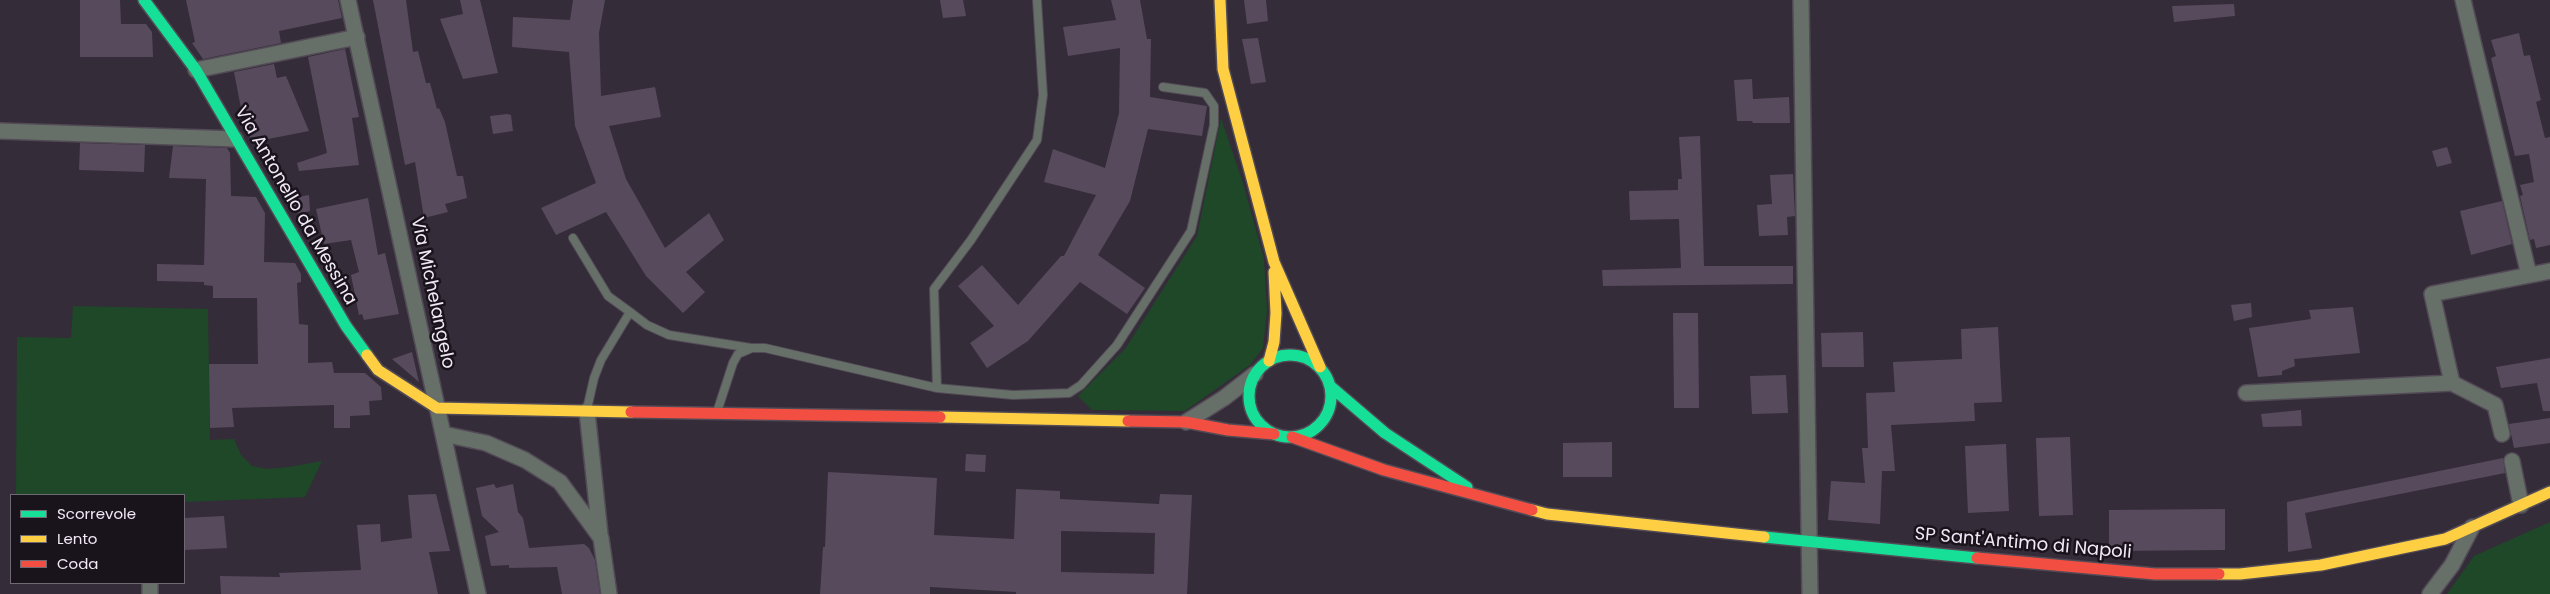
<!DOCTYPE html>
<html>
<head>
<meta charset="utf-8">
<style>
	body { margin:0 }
	#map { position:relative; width:2550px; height:594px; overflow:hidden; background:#342c38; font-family:Poppins,sans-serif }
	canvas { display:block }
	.legend { position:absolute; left:10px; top:494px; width:175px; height:90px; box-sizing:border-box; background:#19131c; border:1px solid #706973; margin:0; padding:6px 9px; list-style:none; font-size:15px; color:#f2e9f6 }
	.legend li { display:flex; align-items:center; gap:10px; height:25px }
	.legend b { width:25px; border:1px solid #706973 }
</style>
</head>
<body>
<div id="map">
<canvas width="2550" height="594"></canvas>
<ul class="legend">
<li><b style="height:6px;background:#16e098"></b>Scorrevole</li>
<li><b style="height:6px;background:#ffcf43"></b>Lento</li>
<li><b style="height:6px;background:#f24e42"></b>Coda</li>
</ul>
</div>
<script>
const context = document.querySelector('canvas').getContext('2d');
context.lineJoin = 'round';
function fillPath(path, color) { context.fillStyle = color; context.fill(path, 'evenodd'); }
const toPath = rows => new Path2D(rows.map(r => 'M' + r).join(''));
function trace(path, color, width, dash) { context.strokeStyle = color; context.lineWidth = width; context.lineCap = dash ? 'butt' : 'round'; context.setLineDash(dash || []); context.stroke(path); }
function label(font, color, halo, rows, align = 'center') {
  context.font = font + ' Poppins,sans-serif'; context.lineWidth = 5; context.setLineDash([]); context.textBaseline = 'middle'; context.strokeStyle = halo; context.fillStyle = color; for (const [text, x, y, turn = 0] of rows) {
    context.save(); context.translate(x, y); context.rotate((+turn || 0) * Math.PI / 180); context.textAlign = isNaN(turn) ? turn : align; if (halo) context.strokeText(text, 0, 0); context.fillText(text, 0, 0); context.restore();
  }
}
const green = toPath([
	[1221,118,1243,183,1264,259,1267,310,1263,348,1250,365,1185,411,1092,410,1078,396,1125,349,1197,236],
	[73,306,208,309,210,440,234,439,241,455,252,466,267,469,289,467,322,461,305,497,184,502,184,495,16,495,17,337,71,338],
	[2550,522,2550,594,2447,594,2474,556]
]);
const building = toPath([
	[80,0,120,0,121,24,146,24,152,32,153,57,80,57],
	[186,0,338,0,342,18,279,31,281,43,203,59,192,43,195,42],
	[373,0,406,0,413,52,418,51,426,83,430,83,437,109,439,108,445,122,457,176,463,176,467,198,445,204,448,212,424,218,415,162,405,165],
	[460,0,480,0,498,73,463,79,440,19,463,14],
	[573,0,605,0,599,33,601,96,655,87,661,117,609,126,626,179,665,248,709,213,724,240,686,272,705,292,683,313,646,276,606,212,556,235,541,208,596,183,575,126,569,52,512,47,513,17,570,20],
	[940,0,963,0,966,16,943,18],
	[1111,0,1140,0,1147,39,1151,39,1150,97,1207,106,1202,136,1148,129,1130,201,1098,255,1145,288,1127,314,1080,282,1028,341,987,368,970,343,994,326,958,286,982,265,1018,305,1061,256,1064,256,1096,195,1044,182,1053,149,1105,168,1119,113,1120,48,1068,56,1063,27,1116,20],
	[1244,0,1266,0,1268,21,1247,24],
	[2234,4,2235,16,2174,22,2172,6],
	[2519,33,2524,56,2530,55,2541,100,2536,102,2545,138,2550,137,2550,245,2536,248,2534,239,2530,240,2520,196,2523,195,2520,185,2534,182,2529,154,2515,156,2491,58,2496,56,2491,40],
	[1258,38,1266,82,1251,84,1242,39],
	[345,49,359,117,352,118,359,165,299,171,297,163,327,153,308,57],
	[274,64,277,78,286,76,309,131,253,142,245,129,234,72],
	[1752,79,1753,99,1789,97,1790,123,1753,123,1752,121,1737,121,1734,80],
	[507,114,511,115,513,131,493,134,490,116],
	[1700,136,1704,266,1793,266,1793,284,1603,286,1602,270,1681,268,1679,219,1630,220,1629,191,1678,190,1678,179,1682,179,1679,137],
	[80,143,145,145,144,172,79,170],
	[173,146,227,148,230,153,231,196,256,197,265,213,264,262,295,263,301,274,301,282,297,283,299,324,308,325,308,363,332,362,334,373,365,373,381,387,382,400,369,401,370,415,350,416,350,428,334,428,334,405,232,408,234,427,210,428,209,364,258,364,257,298,213,298,213,286,204,285,204,282,157,281,157,264,204,265,206,179,169,178],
	[2447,147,2452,163,2437,167,2432,151],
	[1793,174,1795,216,1787,217,1788,235,1759,236,1757,205,1772,204,1770,175],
	[309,195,310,211,298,214,287,199],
	[368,198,378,255,385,253,399,314,364,320,362,314,359,315,351,275,359,272,351,240,324,244,316,209],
	[2502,201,2512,244,2471,255,2460,211],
	[2251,303,2252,317,2234,321,2231,305],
	[2353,307,2360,353,2294,359,2295,366,2282,371,2282,375,2258,377,2249,328,2311,319,2309,310],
	[1673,313,1698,313,1699,408,1674,408],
	[1998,327,2002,402,1974,403,1975,421,1891,425,1895,471,1882,471,1880,524,1828,520,1831,481,1865,483,1862,448,1868,448,1866,393,1895,392,1893,362,1962,359,1961,329],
	[1863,332,1864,367,1822,367,1821,333],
	[412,352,419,382,392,359],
	[2550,358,2550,411,2543,411,2537,383,2501,388,2496,367],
	[1786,375,1788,413,1752,414,1750,376],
	[2301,410,2302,426,2263,427,2261,414],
	[2550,418,2550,443,2514,448,2509,424],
	[2070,437,2073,515,2039,516,2036,438],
	[1612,442,1612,477,1563,477,1563,443],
	[2006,444,2009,511,1968,513,1965,446],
	[966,454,986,455,985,472,965,471],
	[2503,458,2505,473,2305,513,2312,548,2288,552,2287,502],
	[828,472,937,478,934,535,1014,539,1016,489,1060,491,1060,499,1159,504,1160,494,1192,495,1187,594,1016,594,1016,592,930,587,930,594,820,594,823,547,825,547],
	[1061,531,1155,533,1154,574,1061,572],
	[494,484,496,488,513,484,518,512,523,518,529,548,584,544,589,548,595,560,600,594,562,594,557,567,509,568,509,565,491,566,485,536,499,532,482,516,476,488],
	[436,494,450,551,429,552,438,594,221,594,220,576,280,577,279,573,361,570,357,525,380,524,381,542,412,538,408,495],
	[2225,509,2225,550,2109,551,2109,510],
	[224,516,227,548,184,550,184,518]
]);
const lane = toPath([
	[573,238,608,296,630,312],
	[937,388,934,289,971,240,1037,140,1043,95,1037,0],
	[587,409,594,378,601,360,630,312,647,325,669,335,751,348],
	[717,412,733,363,738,354,752,348,765,348,937,388,1013,395,1069,393,1081,385,1117,345,1191,231,1214,125,1214,106,1205,93,1163,87]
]);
const street = toPath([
	[348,0,478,594],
	[1801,0,1810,594],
	[2463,0,2529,275],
	[196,70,357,37],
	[0,131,235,139],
	[2246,393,2452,383],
	[587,411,600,534],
	[1186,422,1224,398,1255,374],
	[443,434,486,443,525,460,560,482,601,538,609,594],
	[2502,434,2495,405,2452,383,2432,294,2550,271],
	[2512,461,2521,505],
	[150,583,150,594],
	[2430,594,2452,565,2472,527]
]);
const fast = toPath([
	[144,0,196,70,346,326,367,355],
	'1249 396a41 41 0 1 1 82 0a41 41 0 1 1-82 0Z',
	[1330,386,1385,433,1467,487],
	[1764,537,1977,558]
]);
const slow = toPath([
	[1220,0,1223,69,1274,262,1320,367],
	[367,355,378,370,437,408,631,412],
	[1269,361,1274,342,1276,313,1274,272],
	[940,417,1128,421],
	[1532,510,1547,514,1764,537],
	[2219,574,2240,574,2321,565,2445,539,2550,492]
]);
const jam = toPath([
	[631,412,940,417],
	[1128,421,1186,422,1228,430,1274,434],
	[1292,437,1384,470,1532,510],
	[1977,558,2155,574,2219,574]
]);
const streetNames = [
	["Via Antonello da Messina",295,206,60],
	["Via Michelangelo",432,293,78],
	["SP Sant'Antimo di Napoli",2023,544,5]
];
fillPath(green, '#1e4828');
fillPath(building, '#574a5d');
trace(lane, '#524b56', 10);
trace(street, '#524b56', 18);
trace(fast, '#524b56', 14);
trace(slow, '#524b56', 14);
trace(jam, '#524b56', 14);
trace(lane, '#666f68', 8);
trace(street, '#666f68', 15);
trace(fast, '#16e098', 11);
trace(slow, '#ffcf43', 11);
trace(jam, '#f24e42', 11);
label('18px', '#f2e9f6', '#19131c', streetNames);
</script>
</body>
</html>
